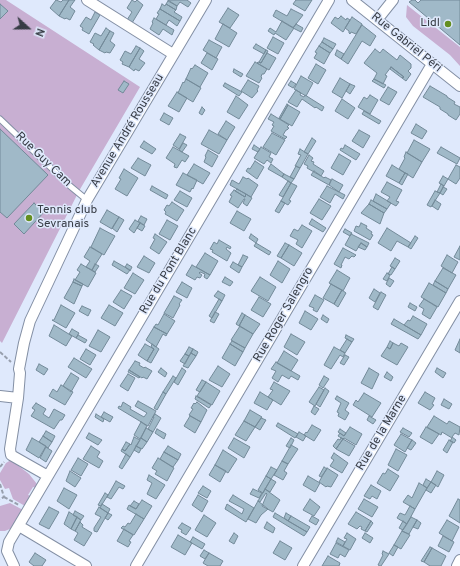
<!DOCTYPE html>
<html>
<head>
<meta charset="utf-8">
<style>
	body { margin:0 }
	#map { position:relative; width:460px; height:566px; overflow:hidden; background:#dfe9fc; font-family:Overpass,sans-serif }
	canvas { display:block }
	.north { position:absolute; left:8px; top:8px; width:40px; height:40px; -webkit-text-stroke:3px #dfe9fc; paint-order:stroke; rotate:111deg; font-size:11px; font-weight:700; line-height:16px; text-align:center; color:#373c45 }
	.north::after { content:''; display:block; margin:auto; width:14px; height:18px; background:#373c45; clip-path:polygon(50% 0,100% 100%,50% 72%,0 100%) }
</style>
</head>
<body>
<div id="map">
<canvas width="460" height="566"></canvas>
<div class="north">N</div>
</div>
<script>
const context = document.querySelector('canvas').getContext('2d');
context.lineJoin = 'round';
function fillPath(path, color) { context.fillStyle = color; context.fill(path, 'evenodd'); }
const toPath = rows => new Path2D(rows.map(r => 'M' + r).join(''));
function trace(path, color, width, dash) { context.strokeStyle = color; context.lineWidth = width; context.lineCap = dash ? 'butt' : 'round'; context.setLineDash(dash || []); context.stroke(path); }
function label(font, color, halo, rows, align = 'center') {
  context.font = font + ' Overpass,sans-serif'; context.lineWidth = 3; context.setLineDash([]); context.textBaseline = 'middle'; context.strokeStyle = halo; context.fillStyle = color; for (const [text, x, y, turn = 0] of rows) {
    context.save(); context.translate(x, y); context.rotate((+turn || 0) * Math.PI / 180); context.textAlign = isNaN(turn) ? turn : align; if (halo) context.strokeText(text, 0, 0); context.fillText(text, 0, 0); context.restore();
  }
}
const green = toPath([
	[0,0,6,0,140,87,79,191,2,343,0,341],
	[407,5,460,47,460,66,450,55,413,26,406,17],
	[11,460,29,474,37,484,36,488,33,487,28,495,31,496,25,506,13,499,9,488,5,489,0,480,0,473,6,463],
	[10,503,23,510,12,528,5,531,0,531,0,506]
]);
const building = toPath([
	[56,0,61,2,63,0,69,0,59,16,50,8,56,0],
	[69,0,75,0,70,7,75,11,70,20,66,18,65,19,59,16,69,0],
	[132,0,135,2,137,0,143,5,132,23,127,20,132,12,127,8,132,0],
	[168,0,187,0,191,3,188,7,180,2,177,6,168,0],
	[296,0,312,0,305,11,293,4,296,0],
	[412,0,415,0,418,3,421,0,460,0,460,45,409,2,412,0],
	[168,1,177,6,176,10,166,4,168,1],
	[0,4,8,11,0,19,0,4],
	[162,4,165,6,166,4,176,10,174,12,182,17,180,21,160,9,162,4],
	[228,8,239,15,230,28,219,22,228,8],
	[160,9,180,21,177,26,169,20,166,25,156,19,159,14,157,13,160,9],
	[291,9,303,15,293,28,273,16,276,10,287,16,291,9],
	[95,12,100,15,89,34,82,30,83,28,80,26,86,17,91,20,95,12],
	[341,16,346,20,347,18,350,20,343,32,331,23,335,17,338,19,341,16],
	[352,17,362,24,356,34,351,32,350,34,349,33,349,31,345,28,352,17],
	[154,18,174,30,172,35,163,29,159,35,150,29,153,23,152,22,154,18],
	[282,21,294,28,286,40,275,33,274,35,268,31,270,28,276,32,282,21],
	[223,24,237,33,229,47,215,39,223,24],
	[296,24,303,28,301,32,293,28,296,24],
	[362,25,376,36,370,46,362,41,348,64,341,59,362,25],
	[106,28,110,31,99,50,93,45,94,44,90,42,95,33,101,36,106,28],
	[110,31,114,33,110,41,115,45,110,53,106,52,105,53,99,50,110,31],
	[273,37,284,43,278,54,267,48,273,37],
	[324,38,336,44,333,49,322,42,324,38],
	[209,40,222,47,216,58,203,50,209,40],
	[322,42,333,49,330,53,319,46,322,42],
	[256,44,266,50,264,54,253,48,256,44],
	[136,46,140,48,129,67,122,64,123,62,120,60,125,51,131,54,136,46],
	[319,46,330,53,324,64,314,58,317,53,315,52,319,46],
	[140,48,144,51,139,59,145,63,139,71,135,69,134,71,129,67,140,48],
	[375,49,380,53,383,49,397,60,400,55,411,64,411,68,408,71,411,74,406,81,402,78,404,77,391,67,385,75,387,76,383,84,374,79,377,73,364,63,375,49],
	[266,50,268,51,261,63,259,62,266,50],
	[337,50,344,54,341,59,335,55,337,50],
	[207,53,218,59,212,70,201,63,207,53],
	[267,53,276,58,269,70,257,63,258,62,261,63,267,53],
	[255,62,267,69,264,74,262,74,261,77,262,78,259,83,246,76,255,62],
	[316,64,326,70,318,84,308,78,316,64],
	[195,65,208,73,200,87,186,79,191,68,192,69,195,65],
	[391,67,404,77,402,78,390,69,391,67],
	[234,69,243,74,241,77,233,72,234,69],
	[301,76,313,83,306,96,294,89,301,76],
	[340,78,350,84,342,98,332,92,340,78],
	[186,79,201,88,193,102,178,93,183,82,184,83,186,79],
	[374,79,386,85,384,88,372,81,374,79],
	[248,80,259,86,257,90,258,91,252,98,241,91,248,80],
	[124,81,129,84,123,93,118,90,124,81],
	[291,81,296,84,293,88,288,85,291,81],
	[225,83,242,92,239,96,223,86,225,83],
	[350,84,355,86,350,94,346,91,350,84],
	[430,86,447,96,447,97,455,102,454,104,460,107,460,114,456,120,448,115,448,114,440,109,440,107,423,97,430,86],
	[388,87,397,92,389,105,380,100,388,87],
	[296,90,301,93,300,95,304,97,305,95,324,107,322,111,316,107,315,108,302,99,297,107,288,102,296,90],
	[177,92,187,98,179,112,168,106,177,92],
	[370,95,378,100,370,114,358,107,364,97,367,99,370,95],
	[236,96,248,105,239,119,227,112,236,96],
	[342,99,355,108,348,119,335,111,342,99],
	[287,104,288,105,280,119,279,118,287,104],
	[288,105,300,112,292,126,280,119,288,105],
	[202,107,205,110,202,115,199,113,202,107],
	[364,111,381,121,379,124,362,114,364,111],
	[164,113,173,118,169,125,160,120,164,113],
	[271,114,289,125,287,127,289,128,287,130,286,130,283,135,287,137,285,139,271,131,274,126,272,125,274,122,268,119,271,114],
	[226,121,235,127,227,140,218,134,226,121],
	[416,124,427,131,422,139,411,133,416,124],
	[0,129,48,175,7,218,0,212,0,129],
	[209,130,227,140,219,154,201,144,209,130],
	[359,130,370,136,363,148,352,141,359,130],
	[272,133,285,140,276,155,263,147,272,133],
	[180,134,186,137,179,149,173,145,180,134],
	[312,138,316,141,308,154,304,152,312,138],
	[414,140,430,149,422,162,407,153,414,140],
	[144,141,156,149,152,154,140,147,144,141],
	[183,143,187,145,182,152,179,150,183,143],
	[254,145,260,149,258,152,252,149,254,145],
	[345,145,360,154,356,160,340,150,341,148,343,149,345,145],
	[173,147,189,156,185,162,182,160,177,168,174,167,175,164,166,158,173,147],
	[261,147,271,153,269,157,273,159,271,163,267,160,264,164,254,158,261,147],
	[441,147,460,158,457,164,437,153,441,147],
	[300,149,308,154,300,168,295,166,301,155,298,154,300,149],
	[208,150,218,156,212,167,204,162,206,157,205,156,208,150],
	[406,152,422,162,413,178,399,169,405,158,404,157,406,152],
	[339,154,351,161,343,175,331,168,339,154],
	[309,155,313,158,311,161,314,162,313,164,324,171,321,176,307,168,308,166,304,164,309,155],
	[138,158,151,165,145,176,131,168,138,158],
	[255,161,264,167,257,179,246,171,248,168,250,169,255,161],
	[194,164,210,173,203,184,187,175,194,164],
	[271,164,284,174,282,177,268,169,271,164],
	[392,165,405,173,399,183,386,176,392,165],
	[456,165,460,167,460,178,456,184,448,179,456,165],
	[296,166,300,168,294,179,290,177,296,166],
	[124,169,138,178,127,196,115,189,121,179,119,178,124,169],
	[314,171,324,178,325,177,331,180,329,185,311,175,314,171],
	[183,173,197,180,193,189,192,188,190,192,176,185,183,173],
	[405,173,408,174,402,185,399,183,405,173],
	[284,174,294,179,291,183,282,177,284,174],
	[443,176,448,179,444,186,439,183,443,176],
	[243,177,247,179,248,178,258,185,251,197,230,185,232,180,239,184,243,177],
	[332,179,343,185,339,192,329,185,332,179],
	[288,181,291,183,283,197,279,195,288,181],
	[387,182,402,190,396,201,399,202,396,206,387,201,390,197,381,192,387,182],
	[291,183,297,186,289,200,291,201,288,205,281,201,291,183],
	[441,184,444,186,440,193,437,192,441,184],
	[152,186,168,195,166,199,150,190,152,186],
	[327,186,345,195,343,199,335,194,330,203,320,197,327,186],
	[443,187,447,189,443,195,440,193,443,187],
	[237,189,246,194,245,197,235,191,237,189],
	[234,190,245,197,246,194,252,198,247,206,243,203,245,199,244,199,238,208,229,202,232,196,230,195,234,190],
	[180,191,192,198,187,207,174,200,180,191],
	[435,191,440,193,431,207,427,205,435,191],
	[376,194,391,203,387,209,373,201,376,194],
	[319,199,331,206,322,220,310,213,319,199],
	[371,200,387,209,384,213,369,204,371,200],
	[435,200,441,204,438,210,432,206,435,200],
	[281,201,285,203,279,213,275,211,281,201],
	[172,202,184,210,177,221,165,214,166,212,164,210,167,205,169,206,172,202],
	[34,203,44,212,24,234,14,224,34,203],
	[369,204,384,213,380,224,361,213,369,204],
	[107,210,119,217,112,229,100,222,107,210],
	[237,211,251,219,244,231,230,223,237,211],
	[141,216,147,219,144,225,138,221,141,216],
	[119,217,124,220,117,232,112,228,119,217],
	[312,219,326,228,323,232,309,224,312,219],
	[135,220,140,223,134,233,129,229,135,220],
	[167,220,178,226,170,240,159,234,167,220],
	[140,223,145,226,142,231,137,228,140,223],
	[361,223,367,226,366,228,372,232,371,234,373,235,370,240,354,231,356,226,359,227,361,223],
	[302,225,312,231,302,248,296,244,298,240,290,236,294,229,298,231,302,225],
	[100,228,115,236,104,255,91,247,100,228],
	[387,228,411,243,408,247,397,241,391,251,378,243,387,228],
	[345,229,352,233,350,236,343,232,345,229],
	[155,234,167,242,159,254,150,248,155,239,153,238,155,234],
	[251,234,258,239,256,243,249,238,251,234],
	[351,234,369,243,367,247,361,243,356,251,345,245,351,234],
	[415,236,418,238,411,249,408,247,415,236],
	[219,240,231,247,230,249,227,247,226,249,231,253,227,261,212,252,213,250,210,249,214,242,217,244,219,240],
	[256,243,271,252,269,255,254,246,256,243],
	[285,243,289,245,281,258,277,256,285,243],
	[361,243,367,247,365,250,358,247,361,243],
	[289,245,302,253,294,266,281,258,289,245],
	[460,246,460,260,454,257,460,246],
	[90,247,102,254,92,270,86,267,90,261,84,257,90,247],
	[343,248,356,255,354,257,352,256,349,259,345,257,341,265,342,265,341,268,334,264,343,248],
	[205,253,218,261,210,275,196,267,205,253],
	[243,255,248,257,242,267,238,265,243,255],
	[447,255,458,262,452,273,441,266,447,255],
	[144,256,155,263,149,273,137,267,144,256],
	[395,258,400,261,395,269,390,266,395,258],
	[114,261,130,270,127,274,112,265,114,261],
	[278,261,290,269,282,283,270,275,278,261],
	[233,262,242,267,239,273,230,267,233,262],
	[81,264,96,273,88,287,75,280,80,272,77,270,81,264],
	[95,264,99,266,95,272,92,270,95,264],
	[127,264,132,267,130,271,125,267,127,264],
	[192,265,210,275,207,279,204,277,205,274,200,272,199,273,202,275,200,278,197,277,195,280,186,275,192,265],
	[392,267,395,269,391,275,388,274,392,267],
	[443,268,456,275,448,289,435,281,443,268],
	[337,270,350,278,343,291,329,283,337,270],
	[133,273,144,280,135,294,124,288,133,273],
	[387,273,390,275,387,281,383,279,387,273],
	[225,277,233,282,230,286,222,282,225,277],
	[260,277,276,287,268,301,251,291,260,277],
	[389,278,394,281,390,287,386,284,389,278],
	[74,279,83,284,82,286,73,282,74,279],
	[435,281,448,289,446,293,433,285,435,281],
	[73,282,82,286,74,304,64,298,73,282],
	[182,282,192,288,187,298,176,292,182,282],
	[429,283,446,293,438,307,421,297,429,283],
	[331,284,342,290,334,304,323,298,331,284],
	[374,289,380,293,375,302,369,298,374,289],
	[121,290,132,296,124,309,113,302,121,290],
	[342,290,346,293,338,307,334,304,342,290],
	[218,291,225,295,222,301,214,296,218,291],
	[381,292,386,295,378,310,373,307,381,292],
	[315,295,324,300,317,312,313,310,314,308,309,306,315,295],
	[174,296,182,300,179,304,180,305,173,318,164,313,174,296],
	[259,297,271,304,263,317,251,310,259,297],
	[219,299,222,301,212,318,209,316,219,299],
	[424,299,437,307,430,319,422,314,424,309,419,306,424,299],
	[410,303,417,307,415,311,408,307,410,303],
	[61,305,75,313,66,328,52,320,54,320,61,305],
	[109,305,123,313,115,326,101,318,109,305],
	[82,306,91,310,88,316,79,311,82,306],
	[305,311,318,319,311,330,299,323,305,311],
	[215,312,219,314,214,323,210,321,215,312],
	[242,313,245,315,239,326,236,324,242,313],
	[164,314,175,321,167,334,154,327,156,324,158,325,164,314],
	[245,315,260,324,253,334,239,326,245,315],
	[323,315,329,319,327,323,321,319,323,315],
	[413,316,427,324,421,335,404,325,408,320,410,321,413,316],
	[394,319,421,335,418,339,391,324,394,319],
	[54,325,72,336,66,346,49,336,54,325],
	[240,326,253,334,245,348,231,340,240,326],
	[154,327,167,334,166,336,163,334,156,347,146,340,154,327],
	[72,329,79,333,76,338,69,334,72,329],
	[98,330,110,337,101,352,89,346,98,330],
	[291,334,305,342,297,355,284,347,291,334],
	[78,335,87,340,85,343,76,338,78,335],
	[346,335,354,339,352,342,345,338,346,335],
	[347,339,352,342,345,353,340,350,347,339],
	[460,339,460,353,455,350,460,339],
	[232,341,245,348,243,352,230,344,232,341],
	[390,341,393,343,390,349,387,347,390,341],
	[393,343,399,346,401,343,408,347,397,365,381,356,387,347,390,349,393,343],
	[145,344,154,349,147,361,138,355,145,344],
	[152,344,159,349,151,363,147,361,154,349,151,347,152,344],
	[230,344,243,352,235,366,222,358,230,344],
	[189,347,193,349,189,356,185,354,189,347],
	[334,347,345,353,343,357,340,355,331,369,324,365,334,347],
	[86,349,96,355,90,365,80,359,86,349],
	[193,349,198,352,196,356,191,353,193,349],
	[284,351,298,360,291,371,277,363,284,351],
	[191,353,196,356,188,368,183,366,191,353],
	[185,354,189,356,185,364,180,361,185,354],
	[345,355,349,357,344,365,340,363,345,355],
	[74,358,92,369,86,378,68,367,74,358],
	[135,361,140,363,139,365,144,368,145,367,152,371,147,379,143,377,142,378,129,370,135,361],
	[276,362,300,376,298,380,291,376,289,379,282,375,278,382,272,378,276,371,271,369,276,362],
	[39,364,48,369,44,375,36,370,39,364],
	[218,366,230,374,222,387,209,380,218,366],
	[161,368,167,373,165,377,158,372,161,368],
	[182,368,186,371,178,385,174,382,182,368],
	[369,368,379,374,372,389,361,383,369,368],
	[437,368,446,373,443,378,435,372,437,368],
	[129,370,140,377,139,378,128,372,129,370],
	[387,372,393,377,391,381,384,377,387,372],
	[71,373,79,378,71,392,63,386,71,373],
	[128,374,135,378,128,391,120,386,128,374],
	[173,376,176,378,166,394,163,392,173,376],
	[324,376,329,379,323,388,319,385,324,376],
	[202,380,206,382,200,392,196,390,202,380],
	[206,382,220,391,212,405,197,396,206,382],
	[274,382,290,391,281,405,268,397,273,390,270,389,274,382],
	[61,385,73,392,65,405,49,396,53,389,57,392,61,385],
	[319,387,324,390,315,406,309,402,319,387],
	[325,388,329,391,320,407,316,404,325,388],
	[163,392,166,394,157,410,154,408,163,392],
	[260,392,273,400,267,410,254,403,260,392],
	[425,392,435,398,432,404,434,405,430,410,418,403,425,392],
	[364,393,381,403,372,417,353,405,356,400,358,402,364,393],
	[196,396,211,405,209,408,195,399,196,396],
	[337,396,349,403,345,410,349,413,345,420,338,416,339,413,337,412,341,403,335,399,337,396],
	[444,399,452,404,449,409,441,405,444,399],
	[138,401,156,411,148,426,118,408,119,406,121,407,123,402,131,407,130,409,144,417,147,413,135,406,138,401],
	[197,402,207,410,201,422,189,415,193,409,191,408,194,403,195,404,197,402],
	[36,403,46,409,43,414,49,418,54,409,65,415,62,420,60,420,54,429,31,416,35,410,32,408,36,403],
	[314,406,319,409,315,415,311,412,314,406],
	[250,410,262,417,255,427,244,421,250,410],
	[104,412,113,417,110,422,101,417,104,412],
	[96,414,104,419,103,422,95,417,96,414],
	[155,414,161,418,153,432,148,429,154,417,153,417,155,414],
	[190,416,201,422,195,433,184,426,190,416],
	[369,416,376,420,373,424,367,420,369,416],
	[434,416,447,424,449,421,460,427,459,435,455,433,452,437,456,440,454,443,450,441,452,438,442,432,441,435,427,427,434,416],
	[261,418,266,420,260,430,255,427,261,418],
	[244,421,255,427,246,441,235,435,244,421],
	[141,422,147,426,140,439,134,435,141,422],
	[278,423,298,434,295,438,276,426,278,423],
	[312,425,321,430,314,441,304,435,306,432,307,433,312,425],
	[350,427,362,434,356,445,344,438,343,439,338,436,340,433,344,436,350,427],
	[426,427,439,434,432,444,420,437,426,427],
	[146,428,153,432,147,442,141,438,146,428],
	[403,428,412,433,409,437,400,432,403,428],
	[157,429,166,434,164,439,155,433,157,429],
	[340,429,346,433,344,436,338,432,340,429],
	[46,431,55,436,52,442,43,436,46,431],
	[299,432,306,436,303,441,296,437,299,432],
	[89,433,102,440,98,445,86,438,89,433],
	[401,434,412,440,405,452,394,445,401,434],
	[43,436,52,442,48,448,39,442,43,436],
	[134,437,140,440,130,457,121,451,122,449,125,451,130,444,131,445,134,437],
	[32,438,46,446,39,458,26,450,32,438],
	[141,438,147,442,142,449,136,446,141,438],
	[234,438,250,447,244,458,228,448,234,438],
	[291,438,294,440,290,448,286,446,291,438],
	[341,438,343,439,336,449,333,446,338,439,340,440,341,438],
	[343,439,355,446,349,456,336,449,343,439],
	[412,440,416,443,411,450,407,448,412,440],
	[449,440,453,442,447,453,443,450,449,440],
	[126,442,130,444,125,451,122,449,126,442],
	[291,445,298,449,288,464,282,461,291,445],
	[91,446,100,452,97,457,103,461,99,468,83,459,91,446],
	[136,446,141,449,139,453,134,450,136,446],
	[168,446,181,454,178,460,164,452,168,446],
	[46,447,52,451,46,462,40,458,46,447],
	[396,449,407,455,398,471,388,465,396,449],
	[223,450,237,459,228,473,215,465,223,450],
	[164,452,178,460,173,467,160,459,164,452],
	[334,453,348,463,342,473,330,466,334,460,331,458,334,453],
	[126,454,130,457,122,469,119,467,126,454],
	[78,458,88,464,81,476,71,470,78,458],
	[158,458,174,468,167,481,155,474,157,471,152,468,158,458],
	[282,461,288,464,284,471,287,473,283,480,274,475,282,461],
	[215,465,226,471,220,482,209,475,215,465],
	[271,467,277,470,271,479,266,476,271,467],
	[324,467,327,469,321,477,319,476,324,467],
	[327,468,338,475,331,487,327,486,326,487,319,482,327,468],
	[388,469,399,476,390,491,377,483,383,473,385,474,388,469],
	[70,471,81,478,75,487,66,481,70,471],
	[437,471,444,475,438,487,431,482,437,471],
	[149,475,165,485,156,499,147,494,152,483,147,480,149,475],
	[266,476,271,479,263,493,258,490,266,476],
	[308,476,320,483,315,492,303,485,308,476],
	[271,479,276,482,270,492,265,489,271,479],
	[426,479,431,482,427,488,423,485,426,479],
	[116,481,125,486,123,489,119,487,111,499,107,497,116,481],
	[431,482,436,485,431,493,426,490,431,482],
	[419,483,427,488,415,509,403,502,408,495,412,498,419,483],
	[371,485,381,491,377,499,372,496,370,499,364,496,371,485],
	[203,486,211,491,207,498,198,493,203,486],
	[64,488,77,495,69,509,57,501,64,488],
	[253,489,262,493,259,498,250,494,253,489],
	[265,489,280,500,273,512,262,506,267,494,266,493,260,502,258,501,265,489],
	[105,493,108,495,101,506,98,505,105,493],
	[198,495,208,501,202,512,192,505,198,495],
	[233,495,254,508,246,522,225,509,227,504,242,514,244,509,229,501,233,495],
	[310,499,320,507,314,516,303,510,310,499],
	[364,499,378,507,372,517,358,509,364,499],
	[458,499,460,500,460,523,449,516,458,499],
	[142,500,152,506,144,519,127,509,129,505,136,509,142,500],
	[134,501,139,504,136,509,130,506,134,501],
	[258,501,268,509,261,515,256,523,248,519,258,501],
	[102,504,110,509,108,513,100,508,102,504],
	[410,506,415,509,407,524,397,518,400,513,405,515,410,506],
	[49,507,59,512,49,529,39,524,49,507],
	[99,507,108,513,97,532,94,531,94,528,101,517,95,514,99,507],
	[75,511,84,516,81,520,73,515,75,511],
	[69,512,77,517,71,529,64,524,69,512],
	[356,512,371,521,365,531,361,529,362,527,360,526,357,529,348,524,356,512],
	[108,513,112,515,108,520,105,518,108,513],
	[275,513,307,532,304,536,273,517,275,513],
	[286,513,291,516,288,521,284,518,286,513],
	[136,514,144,519,134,535,121,528,123,526,125,527,128,523,130,524,136,514],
	[204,515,216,523,207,537,195,530,204,515],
	[291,516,310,527,307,532,288,521,291,516],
	[312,516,319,520,316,525,309,521,312,516],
	[77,517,81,520,75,531,71,529,77,517],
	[411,517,417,520,409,534,402,531,411,517],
	[417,520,421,523,418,529,413,527,417,520],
	[447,520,459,527,452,541,439,533,447,520],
	[371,521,373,523,367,532,365,531,371,521],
	[403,521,407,524,403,530,399,528,403,521],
	[80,522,83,525,82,527,92,533,84,546,74,540,78,533,75,531,80,522],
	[267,522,275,528,273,533,264,528,267,522],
	[182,523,191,528,186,535,181,532,182,530,178,528,182,523],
	[124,529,133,535,129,541,131,542,128,547,117,541,124,529],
	[402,531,410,535,401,549,394,545,402,531],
	[234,533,238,536,234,544,229,541,234,533],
	[347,533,356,539,350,550,343,546,347,539,344,538,347,533],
	[365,533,373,538,370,543,362,538,365,533],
	[178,535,192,543,185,555,171,547,178,535],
	[443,536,454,542,449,552,438,546,443,536],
	[193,537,205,544,202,549,190,542,193,537],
	[338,538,345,542,343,546,336,542,338,538],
	[280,541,292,548,285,560,273,553,280,541],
	[336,543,349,550,345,557,340,554,338,558,330,554,336,543],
	[394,545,398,547,393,556,389,553,394,545],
	[430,547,432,548,424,562,421,561,430,547],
	[432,548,446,556,441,566,430,566,424,562,432,548],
	[204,550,209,553,205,559,200,556,204,550],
	[383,551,389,554,381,566,380,566,378,565,383,555,382,554,383,551],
	[35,553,46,560,42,566,34,566,29,562,35,553],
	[209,553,223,561,220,566,208,566,203,563,209,553],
	[328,556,340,563,339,566,322,566,328,556]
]);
const path = toPath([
	[0,352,11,362],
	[0,467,4,462],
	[0,484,4,497,0,499],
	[4,497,19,505]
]);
const lane = toPath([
	[0,119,70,186,87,200]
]);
const street = toPath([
	[87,0,173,54],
	[352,0,460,86],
	[377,20,393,0],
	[0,396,18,398],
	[48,476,11,455,10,449,18,398,20,373,19,369,24,343,30,321,87,200,206,0],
	[19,526,86,566],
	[14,566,7,551,9,542,329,0],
	[136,566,432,64],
	[303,566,460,301],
	[457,566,460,560]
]);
const markers = [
	[448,24,4,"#648f1f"],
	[29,218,4,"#648f1f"]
];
const poiNames = [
	["Lidl",440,24],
	["Tennis club",37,211,"left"],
	["Sevranais",37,225,"left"]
];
const streetNames = [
	["Rue Gabriel Péri",406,43,39],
	["Avenue André Rousseau",128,131,-59],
	["Rue Guy Cam",43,160,44],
	["Rue du Pont Blanc",169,271,-59],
	["Rue Roger Salengro",284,315,-60],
	["Rue de la Marne",382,433,-59]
];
fillPath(green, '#c8afd2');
fillPath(building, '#a0b9c8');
trace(building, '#738a99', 1);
trace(lane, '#838fa4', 7);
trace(street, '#838fa4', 12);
trace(path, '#979fad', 2, [4, 2]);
trace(lane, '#fff', 5);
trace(street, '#fff', 10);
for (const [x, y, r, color] of markers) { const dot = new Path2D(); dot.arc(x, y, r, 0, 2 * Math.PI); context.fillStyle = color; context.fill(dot); trace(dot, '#dfe9fc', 1.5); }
label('12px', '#373c45', '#dfe9fc', poiNames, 'right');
label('12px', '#373c45', '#dfe9fc', streetNames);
</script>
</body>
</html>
